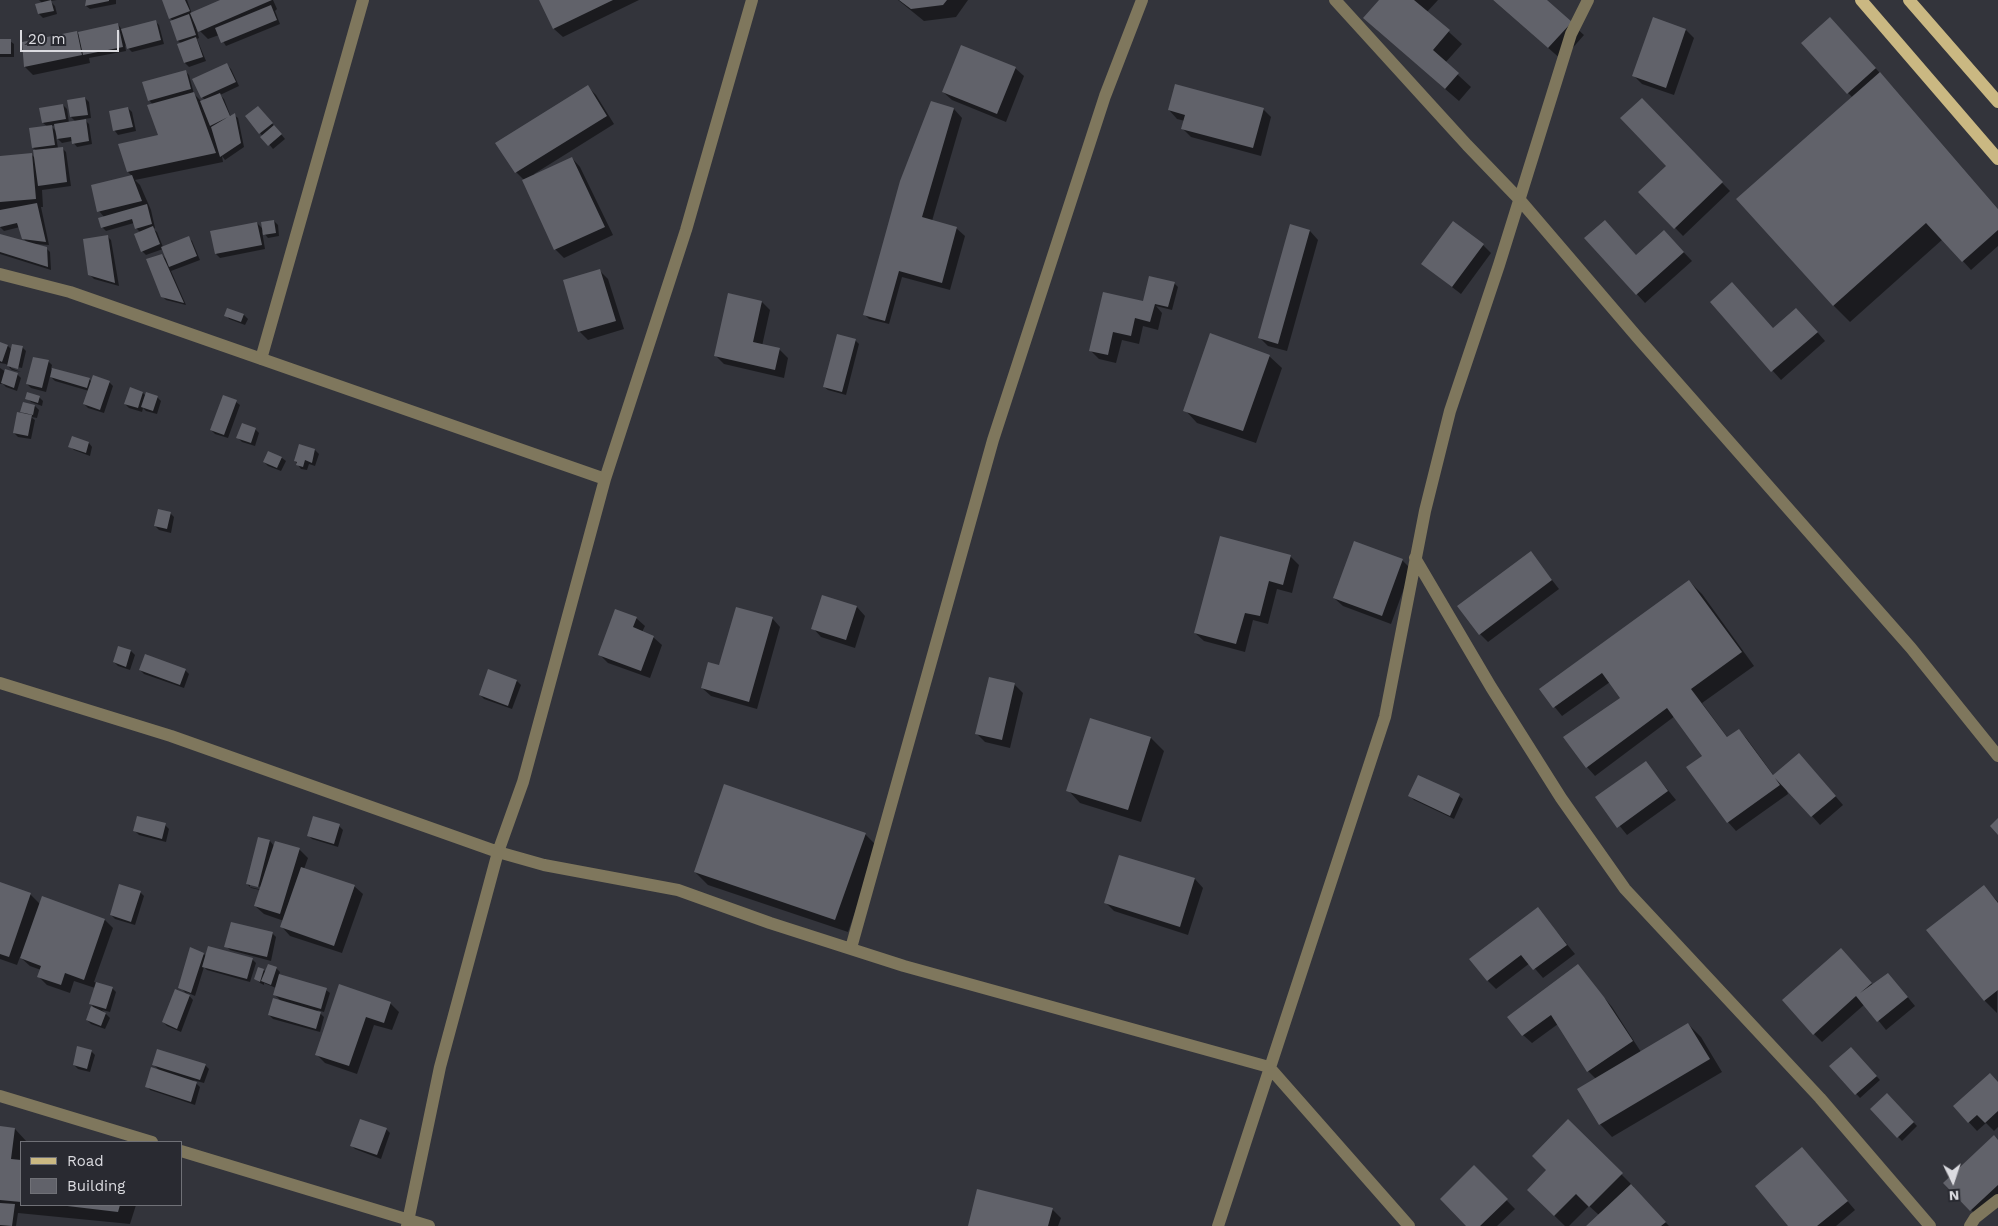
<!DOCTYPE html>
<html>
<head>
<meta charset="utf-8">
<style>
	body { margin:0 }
	#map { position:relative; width:1998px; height:1226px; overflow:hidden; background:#33343b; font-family:"Work Sans",sans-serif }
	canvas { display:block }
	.legend { position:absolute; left:20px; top:1141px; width:162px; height:65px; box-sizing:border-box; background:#292a31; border:1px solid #707177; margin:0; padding:6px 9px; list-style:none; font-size:15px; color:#dbdbe0 }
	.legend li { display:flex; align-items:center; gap:10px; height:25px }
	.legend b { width:25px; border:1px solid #707177 }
	.north { position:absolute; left:1928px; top:1156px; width:50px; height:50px; -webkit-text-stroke:4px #292a31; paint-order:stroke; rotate:176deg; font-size:14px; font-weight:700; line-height:20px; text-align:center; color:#dbdbe0 }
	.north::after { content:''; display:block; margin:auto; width:18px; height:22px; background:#dbdbe0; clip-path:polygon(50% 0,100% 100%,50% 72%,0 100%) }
	.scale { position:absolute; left:20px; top:30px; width:99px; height:22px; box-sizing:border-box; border:2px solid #dbdbe0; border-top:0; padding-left:6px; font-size:15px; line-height:18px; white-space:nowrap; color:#dbdbe0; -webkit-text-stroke:4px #292a31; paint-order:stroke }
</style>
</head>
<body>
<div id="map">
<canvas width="1998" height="1226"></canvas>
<ul class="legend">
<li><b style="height:6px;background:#cab882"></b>Road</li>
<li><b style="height:14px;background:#61626a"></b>Building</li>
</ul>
<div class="north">N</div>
<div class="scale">20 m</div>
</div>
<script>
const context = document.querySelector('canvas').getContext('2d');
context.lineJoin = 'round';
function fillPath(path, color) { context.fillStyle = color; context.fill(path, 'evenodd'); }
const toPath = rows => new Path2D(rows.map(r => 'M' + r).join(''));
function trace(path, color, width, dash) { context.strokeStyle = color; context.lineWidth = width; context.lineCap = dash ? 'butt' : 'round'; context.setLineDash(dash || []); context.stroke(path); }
const shadow = toPath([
	[39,0,57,0,50,1,55,6,57,14,43,18,39,14,43,4],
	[87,0,116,0,116,4,90,9,86,6],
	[164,0,187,0,192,14,224,0,273,0,277,9,275,11,280,24,226,46,219,35,208,39,196,27,199,38,197,39,206,61,189,67,185,63,179,44,181,43,178,41,172,22,173,21,170,18],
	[540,0,639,0,563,37,554,29],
	[898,0,968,0,956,17,924,21],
	[1380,0,1438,0,1427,12,1462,44,1445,63,1471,87,1459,101,1377,30],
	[1493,0,1545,0,1584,35,1562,60],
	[155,21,159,25,164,44,132,52,125,45,126,51,89,58,90,63,33,75,25,67,24,43,77,32,78,34,118,24,122,30],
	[1838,28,1892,86,1998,209,1998,246,1971,270,1943,239,1850,322,1833,305,1852,97,1848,93],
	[1686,30,1694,38,1674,95,1642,84,1634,76],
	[0,41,10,41,14,44,14,57,0,57],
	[227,65,231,69,239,86,220,95,224,99,231,117,234,115,238,118,244,147,225,160,222,156,223,162,135,180,140,185,151,210,155,228,153,229,157,232,163,247,188,237,192,241,200,260,171,271,186,305,166,300,162,296,162,255,166,259,163,249,146,255,142,251,141,233,136,228,134,223,106,231,102,227,104,217,99,211,132,176,128,172,160,136,153,105,149,100,185,71,189,75,194,94,202,102,205,100,202,97],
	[1015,68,1024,76,1006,122,952,100,943,92],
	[588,87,596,95,614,124,534,174,535,175,572,158,580,167,613,235,564,258,555,249,524,180,516,172],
	[85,98,89,102,91,118,84,119,89,124,92,144,77,147,72,141,62,143,56,137,58,148,62,148,66,152,71,186,42,190,43,207,41,207,49,245,36,244,36,245,46,248,50,252,51,270,0,254,0,235,28,243,23,238,20,227,4,231,0,227,0,157,31,154,36,159,37,151,33,148,48,127,43,123,63,105,67,109,69,123,76,122,71,117,69,101],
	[56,125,57,132,51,126],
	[1642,100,1730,191,1683,236,1640,192,1667,166],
	[128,108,132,112,136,131,118,135,115,131,111,112],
	[954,109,962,118,932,221,956,228,965,236,950,290,902,277,889,324,869,319,865,315],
	[1263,109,1271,117,1261,156,1191,137,1183,129,1185,121,1177,119,1169,110],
	[262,111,285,139,273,149,260,133],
	[274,221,278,225,279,236,268,238,262,231,265,249,220,258,216,254,257,223,264,230],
	[1291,226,1310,231,1318,240,1287,351,1268,346,1259,337],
	[107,236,111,240,119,286,94,279,90,275],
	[1586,238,1636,256,1672,240,1692,261,1645,303],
	[1483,245,1491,253,1461,294,1422,264],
	[600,271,608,279,624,329,588,340,579,331],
	[1174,283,1178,287,1172,310,1156,306,1162,313,1158,330,1143,326,1139,344,1122,340,1116,363,1099,359,1090,350,1144,302],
	[762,302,770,310,762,346,779,349,788,358,784,378,724,364,715,355],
	[1711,302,1773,329,1805,318,1825,341,1781,380],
	[228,309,244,315,248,319,245,325,229,319,226,315],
	[855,340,859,344,846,395,828,390,824,387],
	[0,343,8,346,12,350,22,347,26,351,22,368,11,366,11,368,21,372,12,370,6,364,0,363],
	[1269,356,1282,368,1256,443,1197,423,1185,410],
	[48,361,52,365,51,369,89,379,92,382,109,382,113,386,104,413,88,408,84,404,89,391,55,381,50,376,46,392,31,388,27,384],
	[0,368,6,372,17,374,21,378,17,391,6,387,3,384,0,384],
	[130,389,143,393,146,396,157,397,161,401,157,414,146,411,143,408,142,412,129,408,125,404],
	[39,397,43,401,42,406,31,402,27,398],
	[236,402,240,405,228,438,215,434,211,430],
	[35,406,39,410,37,418,31,417,35,420,31,439,18,437,14,433,26,415,22,411],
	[255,429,259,433,255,446,242,442,238,438],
	[89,443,92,447,90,456,74,450,70,446],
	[300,445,315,450,319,454,315,466,309,464,307,470,301,469,295,461],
	[269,453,282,458,286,461,281,471,268,466,264,462],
	[170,513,174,517,171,533,159,530,155,526],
	[1530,552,1559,589,1488,642,1480,634],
	[1290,556,1299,565,1292,593,1277,589,1268,624,1253,620,1245,652,1204,641,1195,633],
	[1402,560,1411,569,1391,624,1343,606,1334,598],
	[1689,581,1702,594,1754,666,1702,703,1728,738,1739,730,1747,739,1774,776,1807,763,1843,805,1820,825,1786,787,1788,794,1736,831,1728,822,1704,756,1675,716,1595,776,1587,767,1621,698,1610,682,1562,716,1540,689],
	[857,607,865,616,855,648,821,637,813,628],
	[636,618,645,626,642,632,653,637,662,645,650,678,608,663,599,654],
	[772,618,780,627,757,709,711,696,702,688,720,667],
	[118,647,131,651,135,655,130,670,118,666,114,662],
	[140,670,185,670,189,674,184,688,144,674],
	[517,681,521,685,512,709,484,699,480,695],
	[1014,684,1023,693,1010,748,985,742,977,734],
	[1090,719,1151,738,1164,751,1141,822,1080,803,1068,790],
	[1645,762,1676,800,1627,835,1596,797],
	[1419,777,1459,796,1463,799,1454,819,1414,800,1410,796],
	[165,825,169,829,166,842,139,835,135,831],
	[339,826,343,830,338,847,312,839,308,835],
	[865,834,878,847,848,932,708,885,695,872],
	[259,838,270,841,274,846,299,849,308,858,304,869,354,886,363,894,342,953,290,936,282,927,284,921,264,914,255,906,260,890,251,888,247,884],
	[250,884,264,888,263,890,250,887],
	[1120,856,1195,879,1203,888,1188,935,1114,911,1106,903],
	[0,883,30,894,40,904,105,920,113,928,94,982,112,988,116,992,110,1012,102,1010,110,1018,105,1029,91,1024,87,1020,93,1006,90,1004,95,988,74,981,70,993,47,985,38,976,41,970,30,966,20,957,17,965,0,959],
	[1984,887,1998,902,1997,1013,1985,1001,1928,930],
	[140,892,144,896,135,925,115,919,111,915],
	[1538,909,1575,954,1543,978,1530,963,1496,989,1488,981],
	[272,933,276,937,271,961,230,950,226,946],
	[204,954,206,956,252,959,256,963,250,982,207,970,204,967,195,996,186,992,193,1000,181,1032,167,1026,163,1022,187,994,180,987],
	[1849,958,1873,985,1896,983,1915,1006,1886,1030,1865,1004,1822,1042,1814,1034],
	[1578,966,1612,1007,1641,1052,1688,1024,1701,1037,1722,1072,1612,1137,1600,1124,1596,1079,1588,1071,1558,1024,1532,1043,1523,1035],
	[276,968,280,972,279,975,326,990,330,993,324,1012,317,1010,324,1017,320,1032,273,1019,269,1015,281,1001,275,995,276,988,264,983,264,985,260,983,256,979,264,970,266,972],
	[340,986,390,1003,399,1012,392,1030,374,1025,357,1074,325,1063,317,1055],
	[1851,1049,1880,1080,1860,1098,1831,1066],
	[91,1051,95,1055,90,1072,78,1069,74,1065],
	[153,1064,205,1065,209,1069,204,1083,193,1080,200,1087,195,1105,150,1090,147,1086,160,1071],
	[1998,1083,1998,1127,1994,1131,1986,1123,1977,1131,1954,1106],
	[1887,1094,1917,1126,1902,1141,1872,1109],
	[360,1120,387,1130,390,1133,381,1159,355,1149,352,1146],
	[1568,1121,1634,1187,1633,1188,1669,1226,1588,1226,1599,1215,1589,1206,1569,1226,1565,1226,1528,1190,1548,1170],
	[0,1127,15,1129,27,1142,21,1142,21,1205,136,1205,130,1224,18,1213,16,1226,0,1226],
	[1998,1141,1998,1201,1980,1219,1945,1183],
	[1811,1158,1855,1210,1836,1226,1790,1226],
	[1474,1167,1515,1209,1497,1226,1468,1226],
	[1052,1209,1061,1218,1058,1226,970,1226]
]);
const building = toPath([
	[51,0,54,11,38,14,35,4],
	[86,0,109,0,109,1,85,6],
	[162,0,185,0,190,11,169,19],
	[220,0,272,0,198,32,190,13],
	[539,0,613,0,553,29],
	[899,0,947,0,943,5,911,9],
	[1379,0,1414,0,1450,30,1433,50,1459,73,1445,89,1363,18],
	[1493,0,1547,0,1572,22,1548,48],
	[271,5,277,20,221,43,215,28],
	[189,14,196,35,177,41,170,21],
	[1653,17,1686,29,1666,88,1632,76],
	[1830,17,1876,68,1847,94,1801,43],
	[156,20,161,40,127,49,121,29],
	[118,23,123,47,83,55,78,32],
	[77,31,82,55,24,67,22,42],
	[196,37,203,57,184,63,177,44],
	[0,39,11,39,11,54,0,54],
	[961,45,1016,67,997,114,942,92],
	[227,63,236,82,201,98,192,79],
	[186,70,191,89,148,101,142,82],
	[1880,72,1998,209,1998,230,1962,262,1926,223,1833,306,1736,199],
	[1175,84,1264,108,1253,148,1181,129,1185,115,1168,110],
	[588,85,607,116,515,173,495,143],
	[194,92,216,153,127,172,118,144,158,135,147,105],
	[220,93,230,116,235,113,241,143,220,157,211,127,228,117,210,126,200,101],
	[85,97,88,115,70,117,67,100],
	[1642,98,1723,182,1674,229,1638,192,1666,166,1620,118],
	[931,101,954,108,922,217,957,227,942,283,899,271,885,321,863,315,900,181],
	[63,104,66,119,42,123,39,108],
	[258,106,273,123,259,134,245,116],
	[128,107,133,127,113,131,109,111],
	[86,119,89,141,72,144,71,137,57,139,54,124],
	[52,125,55,145,32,148,29,128],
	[274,125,282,134,268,146,260,137],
	[63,147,67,182,38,186,33,150],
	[32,153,36,199,0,202,0,156],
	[572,157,605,227,554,250,522,180],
	[132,175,142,201,97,212,91,185],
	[37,203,46,242,22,239,17,223,0,227,0,210],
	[147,204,152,224,135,229,132,219,101,228,98,218],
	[274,220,276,233,263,235,261,222],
	[1605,220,1636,255,1664,230,1684,252,1636,295,1584,238],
	[1453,221,1484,244,1452,287,1421,264],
	[257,222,262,245,215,254,210,231],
	[1290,224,1310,230,1278,344,1258,338],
	[153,226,160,244,141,252,134,234],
	[0,234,47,247,48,267,0,252],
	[108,235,115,283,88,275,83,239],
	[189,236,197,256,169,267,161,247],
	[162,254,168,267,184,303,161,297,146,259],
	[600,269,616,321,578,332,563,280],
	[1149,276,1175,282,1168,307,1155,304,1150,322,1135,318,1131,336,1113,332,1108,355,1089,351,1103,292,1143,301],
	[1732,282,1773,328,1796,308,1818,332,1771,372,1710,302],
	[728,293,762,301,753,342,780,348,775,370,714,356],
	[227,308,244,314,241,322,224,316],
	[1210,333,1270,355,1243,431,1183,411],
	[837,334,856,339,842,392,823,387],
	[0,342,8,345,2,362,0,361],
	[12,344,23,346,18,369,7,366],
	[33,357,49,360,42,388,26,384],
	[52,368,90,378,87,388,50,377],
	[5,369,18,373,14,388,1,383],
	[93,375,110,381,100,410,83,404],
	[130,387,143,392,138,408,124,404],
	[27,392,40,396,38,403,25,399],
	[146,392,158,396,153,411,141,407],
	[223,395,237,400,224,435,210,430],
	[23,402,35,405,33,415,20,412],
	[17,412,32,415,28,436,13,433],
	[242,423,256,428,251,443,236,438],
	[72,436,89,442,86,453,68,447],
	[299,444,315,449,312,463,305,460,303,467,296,465,297,462,294,461],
	[268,451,282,457,277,468,263,462],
	[158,509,171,512,167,529,154,526],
	[1220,536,1291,555,1283,585,1269,581,1260,616,1245,613,1236,644,1194,633],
	[1354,541,1403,559,1382,616,1333,598],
	[1531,551,1552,580,1479,635,1457,606],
	[1689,580,1742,652,1691,689,1727,737,1739,729,1773,775,1799,753,1836,796,1811,817,1775,778,1780,785,1727,823,1686,767,1702,756,1667,708,1586,768,1563,737,1620,698,1602,673,1553,708,1539,689],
	[822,595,857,606,846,640,811,629],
	[736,607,773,617,749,702,701,688,708,662,719,665],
	[615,609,637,617,633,627,654,636,641,671,598,655],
	[118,646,131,650,126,667,113,662],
	[145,654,186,669,180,685,139,670],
	[488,669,517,680,508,706,479,695],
	[989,677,1015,683,1002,740,975,734],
	[1090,718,1151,737,1128,810,1066,791],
	[1646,761,1668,791,1617,828,1595,797],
	[1418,775,1460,794,1450,816,1408,796],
	[724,784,866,833,835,920,694,872],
	[137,816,166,823,162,839,133,831],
	[313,816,340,824,334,844,307,836],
	[1998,818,1998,835,1990,826],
	[258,837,270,840,258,887,246,884],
	[275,841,300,848,280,914,254,906],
	[1119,855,1195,878,1180,927,1104,903],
	[301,867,355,885,334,946,280,927],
	[0,882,31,893,9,957,0,954],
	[119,884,141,891,131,922,110,915],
	[1984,885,1998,903,1998,990,1984,1001,1926,930],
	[42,896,105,919,84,980,65,973,61,985,37,977,41,966,20,958],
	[1538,907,1567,945,1533,970,1521,955,1487,981,1469,959],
	[231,922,273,932,267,957,224,947],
	[208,946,253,958,247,979,202,967],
	[190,947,204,953,191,993,178,988],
	[1841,948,1872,983,1860,993,1888,973,1908,997,1877,1022,1856,996,1813,1035,1782,1000],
	[268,964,277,967,271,985,261,981],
	[1578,964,1604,997,1633,1041,1587,1072,1551,1015,1522,1036,1507,1017],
	[258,967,264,969,260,982,254,979],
	[279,974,327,988,321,1009,273,995],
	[96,982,113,987,106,1009,89,1004],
	[339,984,391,1002,384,1023,366,1017,349,1066,315,1055],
	[175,989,190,995,177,1029,162,1022],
	[273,998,321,1012,316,1029,268,1015],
	[91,1006,106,1013,101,1026,86,1020],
	[1688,1023,1710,1059,1599,1125,1577,1089],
	[77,1046,92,1050,87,1069,73,1065],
	[1851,1047,1877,1076,1855,1095,1829,1066],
	[157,1049,206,1064,200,1080,152,1065],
	[151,1067,197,1082,191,1102,145,1087],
	[1990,1073,1998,1082,1998,1111,1985,1123,1977,1115,1968,1123,1953,1106],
	[1887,1093,1914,1122,1897,1138,1870,1109],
	[360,1119,387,1128,377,1155,350,1146],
	[1568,1119,1623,1173,1589,1207,1576,1194,1554,1216,1527,1190,1546,1170,1532,1156],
	[0,1126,15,1128,11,1159,21,1160,21,1202,0,1200],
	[1994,1135,1998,1140,1998,1185,1970,1211,1943,1183],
	[1802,1147,1848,1201,1817,1226,1788,1226,1755,1186],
	[1474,1165,1508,1199,1480,1226,1466,1226,1440,1199],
	[1631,1184,1666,1222,1661,1226,1586,1226],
	[977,1189,1053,1208,1048,1226,968,1226],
	[0,1203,15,1204,12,1226,0,1225],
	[59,1205,120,1205,118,1212]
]);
const minor = toPath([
	[1335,0,1467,145,1519,199,1638,338,1911,648,1998,756],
	[0,274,70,292,605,479],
	[261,359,363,0],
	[1415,558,1491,687,1561,798,1625,889,1820,1098,1930,1226],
	[0,683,171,736,498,852,544,865,678,890,770,923,904,966,1269,1067,1409,1226],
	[851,948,993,440,1105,96,1142,0],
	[0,1096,152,1142],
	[181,1151,429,1226],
	[407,1226,440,1067,498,852,523,782,605,479,686,230,752,0],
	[1218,1226,1385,717,1425,511,1450,411,1499,265,1571,34,1588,0],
	[1970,1226,1975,1218,1998,1200]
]);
const major = toPath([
	[1861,0,1998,159],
	[1909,0,1998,102]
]);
fillPath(shadow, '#0007');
fillPath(building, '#61626a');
trace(minor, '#7f775d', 12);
trace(major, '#cab882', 12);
</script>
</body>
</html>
